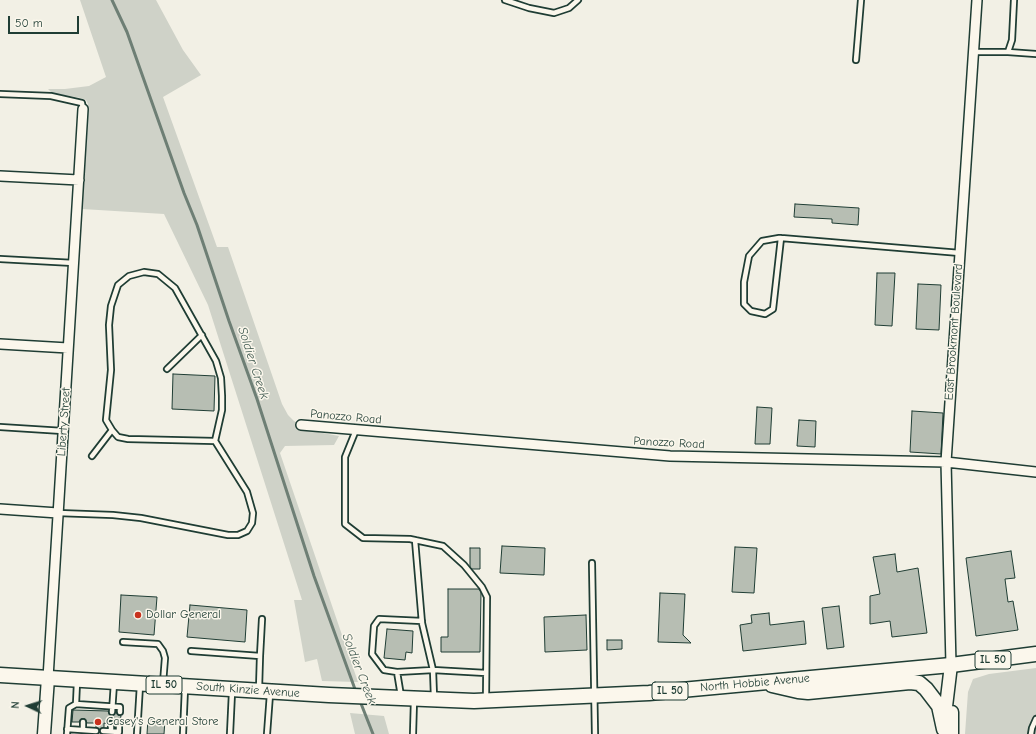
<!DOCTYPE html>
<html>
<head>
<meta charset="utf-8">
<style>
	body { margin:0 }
	#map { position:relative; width:1036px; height:734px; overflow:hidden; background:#f2f0e5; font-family:"Comic Neue",sans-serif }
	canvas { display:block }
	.north { position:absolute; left:8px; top:686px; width:40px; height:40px; -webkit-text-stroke:3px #fbf7ec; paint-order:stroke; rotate:274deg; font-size:11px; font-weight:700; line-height:16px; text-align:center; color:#1f3d34 }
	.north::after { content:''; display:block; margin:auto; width:14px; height:18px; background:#1f3d34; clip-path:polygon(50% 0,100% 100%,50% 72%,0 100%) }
	.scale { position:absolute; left:8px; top:16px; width:71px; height:18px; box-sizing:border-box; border:2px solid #1f3d34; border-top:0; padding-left:5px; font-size:12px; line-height:14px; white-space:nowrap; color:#1f3d34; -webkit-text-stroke:3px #fbf7ec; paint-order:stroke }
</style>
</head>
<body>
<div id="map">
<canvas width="1036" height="734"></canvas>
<div class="north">N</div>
<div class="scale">50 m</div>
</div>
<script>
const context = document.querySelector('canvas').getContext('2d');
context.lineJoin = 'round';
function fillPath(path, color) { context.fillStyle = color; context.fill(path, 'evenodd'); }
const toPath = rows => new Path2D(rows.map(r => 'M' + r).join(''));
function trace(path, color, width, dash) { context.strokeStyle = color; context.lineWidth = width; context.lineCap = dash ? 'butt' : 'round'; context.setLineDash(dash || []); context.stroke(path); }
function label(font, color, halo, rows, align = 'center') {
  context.font = font + ' "Comic Neue",sans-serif'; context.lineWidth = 3; context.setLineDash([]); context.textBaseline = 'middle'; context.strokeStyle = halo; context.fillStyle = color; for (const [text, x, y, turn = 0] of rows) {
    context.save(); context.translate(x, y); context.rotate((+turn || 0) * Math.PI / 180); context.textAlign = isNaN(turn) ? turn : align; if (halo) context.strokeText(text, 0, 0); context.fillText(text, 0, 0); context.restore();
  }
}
const green = toPath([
	[80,0,156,0,183,50,201,75,163,97,217,247,228,247,282,404,288,415,294,421,312,431,339,436,334,445,285,446,280,453,358,682,322,681,317,659,305,662,294,600,302,600,208,305,164,214,82,209,88,104,86,100,81,98,52,93,48,89,65,89,89,86,106,77],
	[1036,668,1036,734,965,734,968,692,973,679,989,674],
	[350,713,384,716,389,734,355,734]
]);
const stream = toPath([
	[112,0,127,32,184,193,197,225,229,321,257,399,314,576,356,692],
	[360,701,373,734]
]);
const building = toPath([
	[795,204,859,208,858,225,832,223,832,219,794,217,795,204],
	[877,273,895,273,892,326,875,325,877,273],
	[918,284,941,285,939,330,916,329,918,284],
	[173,374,215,376,214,411,172,409,173,374],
	[757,407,772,408,770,444,755,444,757,407],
	[912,411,943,413,941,454,910,452,912,411],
	[799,420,816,421,815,447,797,446,799,420],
	[502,546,545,548,544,575,500,573,502,546],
	[735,547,757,548,754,593,732,592,735,547],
	[470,548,480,548,480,569,472,569,470,567,470,548],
	[1011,551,1015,578,1005,579,1008,602,1013,601,1018,630,976,636,966,558,1011,551],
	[895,554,897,572,918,568,927,633,892,637,890,621,870,624,870,596,880,594,873,557,895,554],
	[448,589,479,589,481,592,480,652,441,652,441,637,448,637,448,589],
	[660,593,685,594,683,635,691,643,658,642,660,593],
	[121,595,157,597,154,635,119,632,121,595],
	[190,605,247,610,245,642,187,637,190,605],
	[839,606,844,647,827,649,822,608,839,606],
	[769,613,770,625,804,621,806,644,743,651,740,625,752,623,751,615,769,613],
	[586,615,587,650,545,652,544,617,586,615],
	[387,629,413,631,412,653,406,652,405,660,384,658,387,629],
	[607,640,622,640,622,649,607,650,607,640],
	[73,710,108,711,110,715,112,716,116,712,118,715,121,716,120,721,117,721,115,724,113,721,109,721,107,724,104,723,104,727,100,730,96,727,96,723,87,723,85,719,81,719,79,722,72,722,73,710],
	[148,719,165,720,164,734,147,734,148,719]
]);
const lane = toPath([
	[505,0,529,8,554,13,569,8,578,0],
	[973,52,1008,52,1012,40,1014,0],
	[1008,52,1036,54],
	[856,60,861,0],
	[0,94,51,96,82,103,83,109],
	[781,238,773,309,765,314,751,311,744,304,744,282,749,256,762,241,779,238,781,238,960,253],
	[0,259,74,263],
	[167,369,202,335],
	[0,427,63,431],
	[112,430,106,420,111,370,109,325,111,306,118,285,129,276,144,272,158,274,175,288,216,361,221,378,222,396,222,410,215,441],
	[356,430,345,457,345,524,363,538,410,539,443,546,464,565,482,587,487,597,486,699],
	[58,513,113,515,141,518,228,535,238,535,247,531,252,523,253,513,247,492,215,441,128,439,118,437,112,430,92,456],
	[592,563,595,734],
	[123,642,158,644,163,651,165,658,163,683],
	[191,651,260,656,259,689],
	[260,656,262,619],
	[397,672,433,670,422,623,415,540],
	[401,696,397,672,384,670,372,654,374,626,379,619,422,621],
	[434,697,433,670,486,673],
	[76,704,77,682],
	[112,712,114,683],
	[67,729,96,731],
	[83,730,83,722],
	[103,731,119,732,119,724],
	[111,731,111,724],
	[67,734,69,708,76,704,120,707,120,712],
	[137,734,140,685],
	[183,734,185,688],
	[230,734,232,692],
	[267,734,270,694],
	[413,734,414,700],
	[1031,734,1032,728,1036,719]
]);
const street = toPath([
	[0,176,79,180],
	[0,344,68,348],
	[301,425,670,456,946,462,1036,472],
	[0,509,58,513],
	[951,665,946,462,977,0],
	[48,678,83,109]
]);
const secondary = toPath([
	[952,712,952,734],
	[944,723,951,665],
	[44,734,48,678]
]);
const primary = toPath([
	[0,675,329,695,474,701,649,693,951,665,1036,654],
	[772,685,798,691,808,692,910,682,919,683,926,689,939,706,944,729]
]);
const markers = [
	[138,615,4,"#c8321e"],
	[98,722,4,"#c8321e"]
];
const shields = [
	[993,660,36],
	[164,685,36],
	[670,691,36]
];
const shieldNames = [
	["IL 50",993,660],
	["IL 50",164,685],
	["IL 50",670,691]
];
const streetNames = [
	["East Brookmont Boulevard",954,332,-86],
	["Panozzo Road",346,417,5],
	["Liberty Street",64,422,-86],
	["Panozzo Road",669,443,3],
	["North Hobbie Avenue",755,683,-5],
	["South Kinzie Avenue",248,690,4]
];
const poiNames = [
	["Dollar General",146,615],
	["Casey's General Store",106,722]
];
const waterNames = [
	["Soldier Creek",253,363,72],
	["Soldier Creek",359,669,69]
];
fillPath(green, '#cfd2c8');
trace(stream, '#6e7f75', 3);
fillPath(building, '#b7beb3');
trace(building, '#1f3d34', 1);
trace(lane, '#1f3d34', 8);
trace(street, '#1f3d34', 12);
trace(secondary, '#1f3d34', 15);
trace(primary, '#1f3d34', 17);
trace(lane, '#fbf7ec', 4.5);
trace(street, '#fbf7ec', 9);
trace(secondary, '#fbf7ec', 12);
trace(primary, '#fbf7ec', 14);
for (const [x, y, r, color] of markers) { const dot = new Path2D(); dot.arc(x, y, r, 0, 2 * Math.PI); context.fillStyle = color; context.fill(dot); trace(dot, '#fbf7ec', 1.5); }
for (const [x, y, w] of shields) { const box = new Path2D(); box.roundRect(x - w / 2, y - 9, w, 18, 3); context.fillStyle = '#fbf7ec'; context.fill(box); trace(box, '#1f3d34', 1); }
label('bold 11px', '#1f3d34', null, shieldNames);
label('12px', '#1f3d34', '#fbf7ec', streetNames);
label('12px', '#1f3d34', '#fbf7ec', poiNames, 'left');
label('italic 13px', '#465e55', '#fbf7ec', waterNames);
</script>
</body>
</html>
